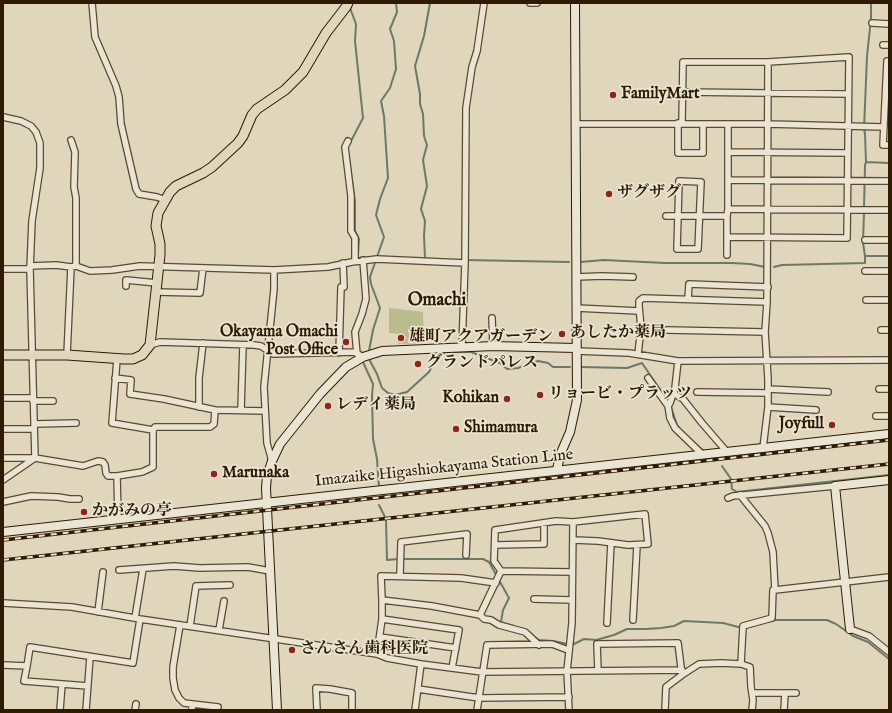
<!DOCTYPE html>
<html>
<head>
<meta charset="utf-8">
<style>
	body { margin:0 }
	#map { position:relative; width:892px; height:713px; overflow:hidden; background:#dfd6bb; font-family:"IM FELL English",serif }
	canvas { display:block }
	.frame { position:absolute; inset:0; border:4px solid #2f1a02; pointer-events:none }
</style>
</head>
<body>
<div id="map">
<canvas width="892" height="713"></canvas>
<div class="frame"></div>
</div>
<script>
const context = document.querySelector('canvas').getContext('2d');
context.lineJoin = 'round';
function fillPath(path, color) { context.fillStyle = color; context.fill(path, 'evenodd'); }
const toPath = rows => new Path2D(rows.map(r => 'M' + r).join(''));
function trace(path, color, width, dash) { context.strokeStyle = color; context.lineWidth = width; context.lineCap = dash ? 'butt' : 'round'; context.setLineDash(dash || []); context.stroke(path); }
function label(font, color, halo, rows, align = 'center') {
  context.font = font + ' "IM FELL English","Noto Serif JP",serif'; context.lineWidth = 3.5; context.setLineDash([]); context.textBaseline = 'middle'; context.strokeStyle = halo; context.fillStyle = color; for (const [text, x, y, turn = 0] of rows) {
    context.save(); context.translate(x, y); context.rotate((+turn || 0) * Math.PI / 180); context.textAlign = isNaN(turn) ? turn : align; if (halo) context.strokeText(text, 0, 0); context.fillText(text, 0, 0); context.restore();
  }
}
const green = toPath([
	[389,308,423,312,424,343,398,344,398,334,389,333]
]);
const stream = toPath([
	[349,145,363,118,355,41,356,24,350,8],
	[348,153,355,201,355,231,359,239,358,255],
	[866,162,889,163],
	[864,208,865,165,866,162,865,134,864,129,867,56,871,19,871,3],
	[864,213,863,243,865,256],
	[426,259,425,259,424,236,425,221,421,209,427,186,423,160,427,145,424,136,423,114,420,104,420,94,415,66,424,36,430,3],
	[466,260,569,262],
	[580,262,604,260,665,263,732,263,750,264,765,267],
	[774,267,782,265,865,263,865,256,889,256],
	[369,351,373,330,380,308,371,284,370,277,384,237,376,215,380,199,388,178,384,116,381,101,390,88,396,69,394,41,390,29,397,12,396,3],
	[369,359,377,374,382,388,388,393,395,395,407,392,429,372,435,359,439,355,448,352,471,352,500,363,507,369,518,368,538,361,548,363,553,367,570,367],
	[363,362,373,384,372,396,373,439,377,459,379,487],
	[580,367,627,368,642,363,667,400],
	[671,407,677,425,681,430],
	[696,445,704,451],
	[722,466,731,479,732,489,737,492,889,475],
	[379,505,385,517],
	[386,520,387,560,398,559,483,559,489,562,509,598,503,610,501,622,514,626],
	[768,622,775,620,827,620,836,624,853,636,868,642,889,659],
	[529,633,539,640,553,641,572,645,584,639,596,640,614,635,627,629,646,629,661,628,674,626,684,621,723,623,742,628],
	[570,676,570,685]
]);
const street = toPath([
	[92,3,95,37,116,86,119,97,121,124,136,189,139,194,157,197,165,200],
	[530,3,537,3],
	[872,23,889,24],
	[883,45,889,45],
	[887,61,883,145,889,145],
	[683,92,848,94],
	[3,117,21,121,31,126,36,132,40,143,40,168,32,221,30,269,35,458,3,458],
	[678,123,678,153,703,153,703,124],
	[682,123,683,62,768,62,849,57,847,238,727,237],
	[575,124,768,124,884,127],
	[71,140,75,152,74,187,76,198,76,266],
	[348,141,345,147,351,196,351,231,355,238,355,261],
	[728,152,847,153],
	[728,180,889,181],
	[679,181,701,182,698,249,677,249,679,181],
	[728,209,728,124],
	[666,216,727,216,728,209,889,210],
	[865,240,889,240],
	[727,255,727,216],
	[30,266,56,265,71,267,76,266,90,271,112,270,140,266,274,270,328,267,352,262,377,259,465,263],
	[3,269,30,269],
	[865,271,889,271],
	[576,277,602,276,633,277],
	[126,286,126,280,157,283],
	[156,292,200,293,203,268],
	[688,299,689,284,768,287],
	[866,300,889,300],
	[576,308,639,311],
	[492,318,493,346],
	[667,330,765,332],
	[881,330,889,330],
	[150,345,160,342,254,345,261,346,273,354,355,352,363,357],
	[462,347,465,263,466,108,472,67,477,51,484,3],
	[576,351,629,353,678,361,889,360],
	[339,353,341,287,344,287,343,263],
	[357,354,355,332,362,314,366,299,363,260],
	[638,354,641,328,639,306,639,301,643,298,767,302],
	[67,355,71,267],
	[117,359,112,423,153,430,153,467,142,472,117,476],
	[115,378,131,380,130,394,164,399,215,410,265,411],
	[648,378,668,406,670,418,675,428,703,455],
	[768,389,828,392],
	[879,389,889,389],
	[697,392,768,393],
	[673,393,683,399,702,423,727,452],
	[3,398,33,398],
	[33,401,53,401],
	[668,406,670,403,675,388,678,361],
	[199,407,199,378,203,343],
	[768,407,816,410],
	[241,410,243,345],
	[876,416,889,416],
	[34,424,76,423],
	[3,429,34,429],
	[153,430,155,427,210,427,214,424,215,410],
	[763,448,768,407,768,379,765,332,767,302,768,62],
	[272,461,267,443,264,387,274,289,274,270],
	[3,480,35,458,83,466,98,461,103,462,105,465,106,473,108,476,117,476,118,519],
	[740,495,765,526,768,533,773,552,775,590,773,590,772,618,743,626,741,664],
	[728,498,733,496,835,486],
	[3,502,31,496,58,497,70,499,79,499],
	[495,545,544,544,544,523],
	[119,570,174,566,200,568,248,567,270,571],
	[501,571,572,572],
	[400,575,401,542,467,534,466,555],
	[775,590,889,577],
	[534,599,572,600],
	[382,600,381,576,461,578,496,583],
	[3,603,72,607,140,619,377,654,387,658,421,664,482,672,682,670],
	[98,612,103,572],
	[480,615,484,619,491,620,499,625,525,632,539,645],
	[135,618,143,569],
	[382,619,459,630,452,668],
	[633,620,637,545],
	[607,623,611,543],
	[180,625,173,667,173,678,175,690,179,698,184,703,218,707],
	[190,626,196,586,230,585],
	[850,629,869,636,889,652],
	[219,630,224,601],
	[380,637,456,648],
	[377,654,382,619,382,600,432,606,480,615,501,571,494,561,495,530,556,521,573,522,645,514,648,544,628,545,598,541,573,540],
	[3,665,27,666,30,647,133,663,140,619],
	[27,666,24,681,88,686],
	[598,671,597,644,678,643,682,675,666,687,665,710],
	[682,675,699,664,721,663,741,664,750,667,751,687,753,700,752,710],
	[418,689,479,698,569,697],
	[752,693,796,693],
	[60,710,62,684],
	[86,710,90,657],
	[135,710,136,704],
	[192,710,192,704],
	[317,710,316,688,330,689,352,693,352,710],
	[415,710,421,664],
	[477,710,487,645,552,644,568,650],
	[569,710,567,671,572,623,573,522],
	[784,710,785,693]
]);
const secondary = toPath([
	[557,470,560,455,570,432,577,400,575,3],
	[3,532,889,434],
	[850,629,835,486,889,480],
	[277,710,266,488,267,476,272,461,280,444,320,394,346,367,363,357,382,351,493,346,576,348]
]);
const primary = toPath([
	[3,355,67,355,124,359,133,359,142,355,150,345,160,255,160,244,156,226,158,213,170,192,176,186,203,173,212,167,238,143,243,136,252,115,257,109,285,90,303,72,326,33,346,7,348,3]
]);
const rail = toPath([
	[3,540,889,440],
	[3,560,889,464]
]);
const markers = [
	[613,95,4,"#8f2418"],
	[609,194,4,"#8f2418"],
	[562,334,4,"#8f2418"],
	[401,338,4,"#8f2418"],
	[346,342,4,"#8f2418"],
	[418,364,4,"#8f2418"],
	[540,395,4,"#8f2418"],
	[507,399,4,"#8f2418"],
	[328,406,4,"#8f2418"],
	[832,425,4,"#8f2418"],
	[456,429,4,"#8f2418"],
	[214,474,4,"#8f2418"],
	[84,512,4,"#8f2418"],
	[292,650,4,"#8f2418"]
];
const poiNames = [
	["FamilyMart",621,95],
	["ザグザグ",617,194],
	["Okayama Omachi",338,333,"right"],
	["Post Office",338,351,"right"],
	["あしたか薬局",570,334],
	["雄町アクアガーデン",409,338],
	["グランドパレス",426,364],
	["リョービ・プラッツ",548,395],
	["Kohikan",499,399,"right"],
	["レデイ薬局",336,406],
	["Joyfull",824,425,"right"],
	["Shimamura",464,429],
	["Marunaka",222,474],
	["かがみの亭",92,512],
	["さんさん歯科医院",300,650]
];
const streetNames = [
	["Imazaike Higashiokayama Station Line",444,469,-6]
];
const quarterNames = [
	["Omachi",437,301]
];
fillPath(green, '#babc8b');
trace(stream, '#6c7968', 2);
trace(street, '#5b4930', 8);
trace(secondary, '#2f1a02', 10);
trace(primary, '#2f1a02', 11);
trace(street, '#eae4d3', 5.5);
trace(secondary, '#eae4d3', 8);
trace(primary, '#dfd6bb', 9);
trace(rail, '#2f1a02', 3.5);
trace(rail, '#eae4d3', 2, [6]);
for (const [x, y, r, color] of markers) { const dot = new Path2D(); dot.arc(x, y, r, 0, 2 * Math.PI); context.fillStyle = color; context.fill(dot); trace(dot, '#eae4d3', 1.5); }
label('bold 16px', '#2f1a02', '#eae4d3', poiNames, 'left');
label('16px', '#2f1a02', '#eae4d3', streetNames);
label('bold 18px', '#2f1a02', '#eae4d3', quarterNames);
</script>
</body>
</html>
